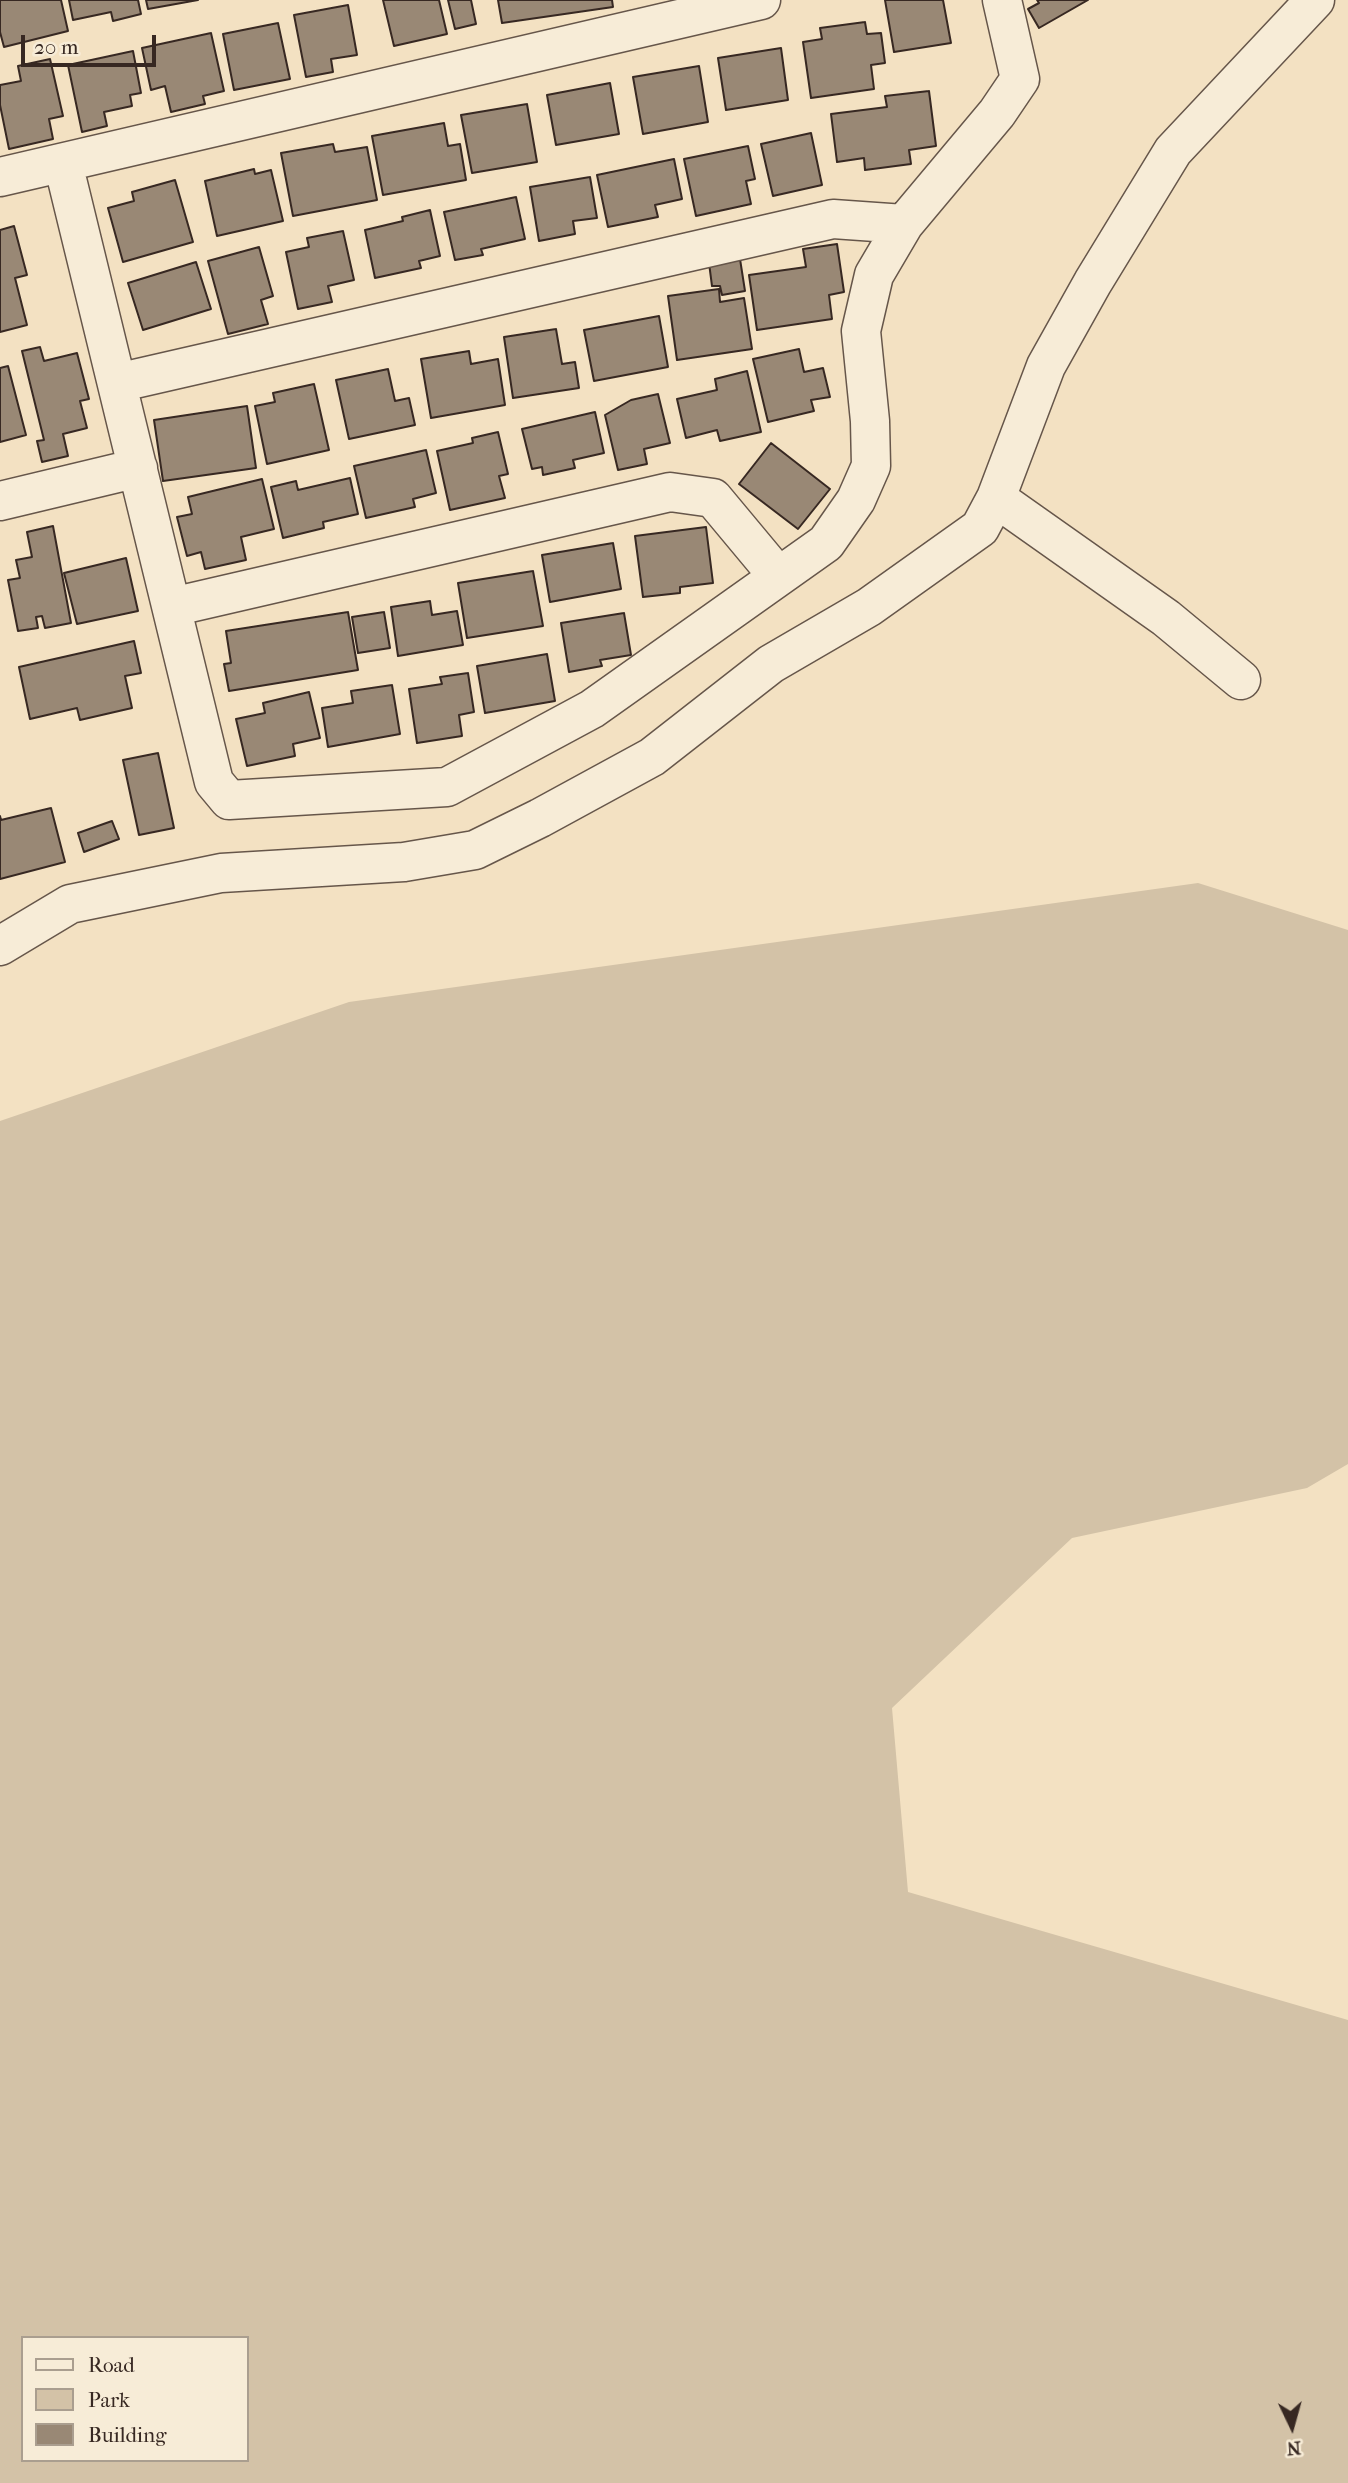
<!DOCTYPE html>
<html>
<head>
<meta charset="utf-8">
<style>
	body { margin:0 }
	#map { position:relative; width:1348px; height:2483px; overflow:hidden; background:#f3e1c2; font-family:"IM FELL French Canon",serif }
	canvas { display:block }
	.legend { position:absolute; left:21px; top:2336px; width:228px; height:126px; box-sizing:border-box; background:#f7ecd7; border:2px solid #aa9e8f; margin:0; padding:9px 12px; list-style:none; font-size:21px; color:#372822 }
	.legend li { display:flex; align-items:center; gap:14px; height:35px }
	.legend b { width:35px; border:2px solid #aa9e8f }
	.north { position:absolute; left:1257px; top:2392px; width:70px; height:70px; -webkit-text-stroke:5px #f7ecd7; paint-order:stroke; rotate:175deg; font-size:19px; font-weight:700; line-height:28px; text-align:center; color:#372822 }
	.north::after { content:''; display:block; margin:auto; width:24px; height:32px; background:#372822; clip-path:polygon(50% 0,100% 100%,50% 72%,0 100%) }
	.scale { position:absolute; left:21px; top:35px; width:135px; height:32px; box-sizing:border-box; border:4px solid #372822; border-top:0; padding-left:9px; font-size:21px; line-height:24px; white-space:nowrap; color:#372822; -webkit-text-stroke:5px #f7ecd7; paint-order:stroke }
</style>
</head>
<body>
<div id="map">
<canvas width="1348" height="2483"></canvas>
<ul class="legend">
<li><b style="height:9px;background:#f7ecd7"></b>Road</li>
<li><b style="height:19px;background:#d3c2a7"></b>Park</li>
<li><b style="height:19px;background:#998875"></b>Building</li>
</ul>
<div class="north">N</div>
<div class="scale">20 m</div>
</div>
<script>
const context = document.querySelector('canvas').getContext('2d');
context.lineJoin = 'round';
function fillPath(path, color) { context.fillStyle = color; context.fill(path, 'evenodd'); }
const toPath = rows => new Path2D(rows.map(r => 'M' + r).join(''));
function trace(path, color, width, dash) { context.strokeStyle = color; context.lineWidth = width; context.lineCap = dash ? 'butt' : 'round'; context.setLineDash(dash || []); context.stroke(path); }
const green = toPath([
	[1198,883,1348,930,1348,1464,1307,1488,1072,1538,892,1708,908,1892,1348,2020,1348,2483,0,2483,0,1121,349,1002],
	[23,2338,247,2338,247,2460,23,2460]
]);
const building = toPath([
	[0,0,61,0,68,31,4,47,0,32,0,0],
	[69,0,138,0,141,14,113,21,111,12,73,20,69,0],
	[146,0,198,0,148,9,146,0],
	[383,0,439,0,447,34,394,46,383,0],
	[448,0,471,0,476,24,455,29,448,0],
	[498,0,612,0,613,7,502,23,498,0],
	[885,0,943,0,951,43,894,52,885,0],
	[1037,0,1088,0,1039,28,1028,9,1039,3,1037,0],
	[348,5,357,55,331,59,333,72,306,77,294,15,348,5],
	[865,22,867,34,881,33,885,63,871,65,874,89,811,98,803,42,822,39,820,28,865,22],
	[278,23,290,79,234,90,223,34,278,23],
	[211,33,224,91,203,96,205,104,171,112,165,86,151,90,142,48,211,33],
	[781,48,788,100,726,110,718,58,781,48],
	[133,51,141,93,130,95,132,106,104,112,107,126,82,132,68,65,133,51],
	[50,59,63,116,49,119,53,139,9,149,0,105,0,85,21,81,18,66,50,59],
	[699,66,708,122,643,134,633,77,699,66],
	[610,83,619,134,556,145,547,95,610,83],
	[929,91,936,146,909,150,911,164,865,170,864,158,837,162,831,114,887,107,885,96,929,91],
	[527,104,537,162,472,173,461,115,527,104],
	[444,123,448,146,460,144,466,180,383,195,372,136,444,123],
	[811,133,822,185,773,196,761,144,811,133],
	[333,144,335,152,367,147,377,200,293,216,281,153,333,144],
	[748,146,755,179,746,181,751,204,696,216,684,159,748,146],
	[674,159,682,199,655,205,658,217,608,227,597,175,674,159],
	[254,169,255,174,271,170,283,221,217,236,205,181,254,169],
	[590,177,597,218,573,221,575,234,539,241,530,187,590,177],
	[175,180,193,242,123,262,108,208,134,201,132,192,175,180],
	[516,197,525,239,481,249,483,255,455,260,444,212,516,197],
	[430,210,440,256,419,261,421,268,375,278,365,230,403,221,402,217,430,210],
	[14,226,27,275,15,278,27,325,0,332,0,230,14,226],
	[343,231,354,280,328,286,332,302,298,309,286,252,309,247,307,238,343,231],
	[837,244,844,292,829,295,832,319,757,330,749,275,806,267,803,249,837,244],
	[259,247,273,296,261,300,268,324,228,334,208,261,259,247],
	[740,259,745,291,722,295,720,286,712,286,709,263,740,259],
	[196,262,211,309,143,330,128,283,196,262],
	[719,289,720,302,744,298,752,349,677,360,668,296,719,289],
	[659,316,668,367,594,381,584,330,659,316],
	[556,329,562,364,575,362,579,388,513,398,504,337,556,329],
	[40,347,44,361,77,353,89,399,80,401,87,428,63,434,68,456,42,462,37,441,44,440,22,351,40,347],
	[799,349,804,372,823,368,830,397,811,400,814,411,768,422,753,359,799,349],
	[469,351,471,364,498,359,505,405,431,418,421,359,469,351],
	[8,366,26,435,0,442,0,368,8,366],
	[388,369,395,401,409,398,415,425,349,439,336,380,388,369],
	[747,371,761,432,720,441,717,430,686,438,677,399,717,390,715,379,747,371],
	[314,384,329,450,267,464,255,406,275,402,273,393,314,384],
	[658,394,670,443,644,449,647,464,618,470,605,415,631,400,658,394],
	[247,406,256,468,163,481,154,420,247,406],
	[595,412,604,453,573,460,575,468,543,475,542,467,532,469,522,429,595,412],
	[498,432,508,474,499,476,505,498,450,510,437,451,473,443,472,438,498,432],
	[771,443,830,489,798,529,739,484,771,443],
	[426,450,436,493,413,499,415,507,366,518,354,466,426,450],
	[350,478,358,514,323,522,324,528,283,538,271,487,296,481,298,490,350,478],
	[262,479,274,529,241,537,246,560,205,569,201,552,187,556,177,517,192,514,188,497,262,479],
	[53,526,71,623,45,628,42,616,36,617,38,628,18,631,8,580,20,578,16,560,32,557,27,532,53,526],
	[706,527,713,583,680,587,680,593,643,597,635,536,706,527],
	[613,543,621,589,550,602,542,555,613,543],
	[126,558,138,611,77,624,64,573,126,558],
	[533,571,543,626,467,638,458,583,533,571],
	[430,601,432,615,457,611,463,645,398,656,391,607,430,601],
	[348,612,358,670,229,691,224,664,231,663,226,631,348,612],
	[384,612,390,648,358,653,352,617,384,612],
	[624,613,631,655,600,660,602,666,569,672,561,623,624,613],
	[134,641,141,673,125,676,132,708,80,720,77,708,30,719,19,667,134,641],
	[547,654,555,701,485,713,477,666,547,654],
	[468,673,474,712,459,715,462,736,417,743,409,689,442,684,440,677,468,673],
	[392,685,400,734,328,747,322,708,353,703,351,691,392,685],
	[309,692,320,738,293,744,295,756,247,766,236,719,265,713,263,703,309,692],
	[158,753,174,828,139,835,123,760,158,753],
	[51,808,65,862,0,879,0,816,1,820,51,808],
	[112,821,119,839,84,852,78,833,112,821]
]);
const minor = toPath([
	[63,163,214,782,229,800,447,787,592,709,826,543,856,500,871,466,870,421,861,331,874,275,904,224,997,113,1020,79,1002,0],
	[0,177,761,0],
	[117,383,833,219,904,224],
	[996,498,1166,618,1241,680],
	[0,501,138,468],
	[172,607,670,492,713,498,778,576],
	[0,946,70,904,221,873,404,862,475,850,540,818,652,757,771,664,869,607,980,528,996,498,1046,366,1093,282,1173,151,1315,0]
]);
fillPath(green, '#d3c2a7');
fillPath(building, '#998875');
trace(building, '#372822', 2);
trace(minor, '#66564a', 41);
trace(minor, '#f7ecd7', 38);
</script>
</body>
</html>
